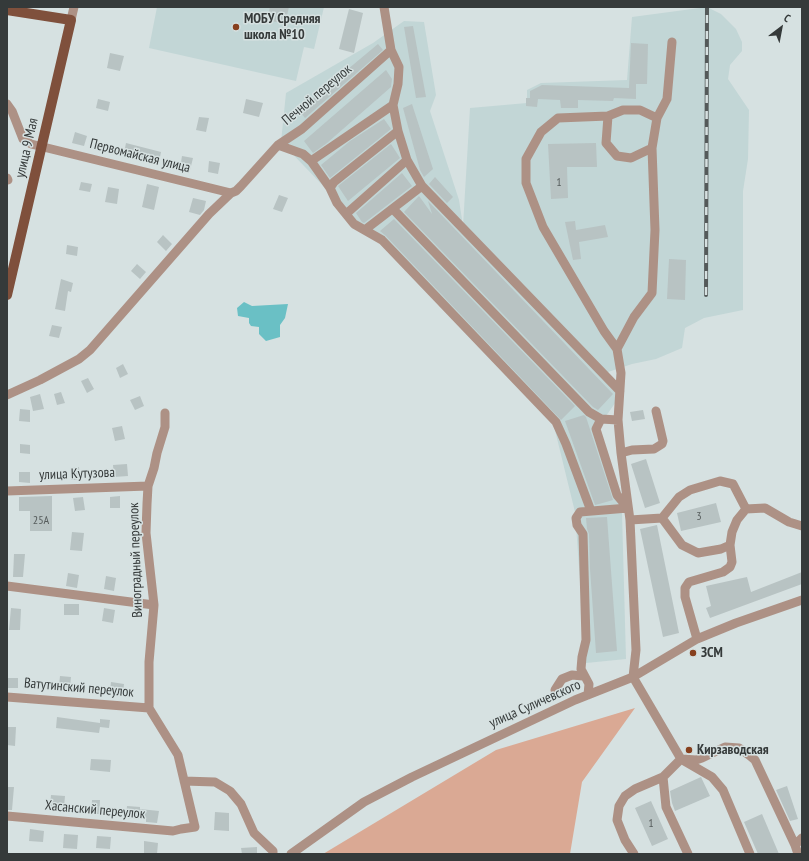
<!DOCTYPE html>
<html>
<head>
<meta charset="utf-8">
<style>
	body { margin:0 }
	#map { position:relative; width:809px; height:861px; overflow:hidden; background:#d6e1e1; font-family:"PT Sans Narrow",sans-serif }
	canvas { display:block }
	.frame { position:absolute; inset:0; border:8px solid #353a3a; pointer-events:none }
	.north { position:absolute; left:761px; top:8px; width:40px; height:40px; -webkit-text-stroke:3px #d6e1e1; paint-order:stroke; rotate:32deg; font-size:11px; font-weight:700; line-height:16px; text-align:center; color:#353a3a }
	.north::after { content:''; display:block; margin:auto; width:14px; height:18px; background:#353a3a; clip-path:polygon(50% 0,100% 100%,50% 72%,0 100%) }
</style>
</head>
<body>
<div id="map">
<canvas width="809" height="861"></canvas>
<div class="frame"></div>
<div class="north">С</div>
</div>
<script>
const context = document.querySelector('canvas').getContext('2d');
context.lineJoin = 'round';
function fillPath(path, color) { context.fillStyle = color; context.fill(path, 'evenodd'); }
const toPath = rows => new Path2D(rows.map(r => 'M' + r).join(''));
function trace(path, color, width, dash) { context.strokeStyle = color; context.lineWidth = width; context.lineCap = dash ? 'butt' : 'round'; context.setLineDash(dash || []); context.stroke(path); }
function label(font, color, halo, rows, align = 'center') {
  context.font = font + ' "PT Sans Narrow",sans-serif'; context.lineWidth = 3; context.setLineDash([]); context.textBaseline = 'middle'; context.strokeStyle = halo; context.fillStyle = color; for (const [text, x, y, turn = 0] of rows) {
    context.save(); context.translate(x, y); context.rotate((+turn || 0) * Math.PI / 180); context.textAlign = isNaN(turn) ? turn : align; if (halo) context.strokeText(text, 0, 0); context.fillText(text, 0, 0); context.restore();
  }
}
const built = toPath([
	[157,7,324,7,314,49,304,47,296,81,149,48],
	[707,7,721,14,736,29,742,42,742,51,730,65,728,79,749,110,748,159,743,191,743,310,704,318,685,328,682,348,656,359,632,364,608,372,620,396,599,426,622,513,626,659,586,663,575,512,553,422,426,286,353,217,281,142,286,93,373,43,404,21,424,22,436,95,430,111,459,200,463,226,470,108,527,103,527,90,541,83,627,80,632,17]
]);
const green = toPath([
	[635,708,582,782,570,854,323,854,496,750]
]);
const water = toPath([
	[244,302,252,306,288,304,285,318,280,325,280,337,266,341,259,334,259,327,251,326,249,323,249,318,238,316,237,308]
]);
const building = toPath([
	[270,7,289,7,285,24,267,20],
	[349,9,363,13,354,53,339,49],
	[413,26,426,97,416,98,404,27],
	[631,43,648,44,647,84,636,84,636,99,614,98,613,101,578,100,578,108,561,108,560,100,538,99,537,107,526,106,526,98,530,98,530,91,542,85,629,88],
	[378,44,383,50,305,118,299,110],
	[110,53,124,56,120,71,107,68],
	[386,70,392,79,391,87,327,143,313,153,304,141],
	[98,99,110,102,108,111,96,108],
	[246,99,263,103,259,117,243,113],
	[412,104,433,169,424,177,420,170,403,108],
	[199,117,209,118,206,132,196,130],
	[384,119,391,129,330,178,321,165,350,141],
	[75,132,87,136,84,146,72,143],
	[126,143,161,152,159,162,124,153],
	[596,143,597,167,567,167,568,198,551,199,548,144],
	[391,144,400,158,348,201,338,186],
	[182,156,193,158,190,170,180,168],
	[209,161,220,163,218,174,208,172],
	[402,173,412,186,364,223,362,222,356,213],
	[435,177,453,197,447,203,429,184],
	[81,182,92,184,90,192,79,190],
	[147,184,159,187,154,210,142,207],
	[108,187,119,189,117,204,105,202],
	[279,195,288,198,282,212,273,209],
	[419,196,432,214,428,201,613,394,598,410,593,407,404,212],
	[193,198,206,201,204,210,200,215,189,212],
	[394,219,575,406,561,420,386,236,380,231],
	[575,221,576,230,605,225,608,237,579,242,581,259,573,260,565,222],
	[163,235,172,244,166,251,157,242],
	[67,245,78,247,77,256,66,254],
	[669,259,686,260,685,300,667,299],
	[137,264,146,272,140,279,131,271],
	[61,279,73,283,71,292,68,291,65,311,55,309],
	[52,325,62,327,59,338,49,336],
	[123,364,128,374,120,378,116,368],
	[88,378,94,389,87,393,81,381],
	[61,392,65,403,57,405,54,394],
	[40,394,44,409,33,411,30,397],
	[140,396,144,406,135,410,130,400],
	[20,409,30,410,30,422,19,421],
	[643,410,645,419,632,421,630,412],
	[584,415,586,417,613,500,599,504,595,505,565,421],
	[122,426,125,439,115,441,112,428],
	[20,444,30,445,30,454,20,453],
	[646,459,660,503,645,508,631,464],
	[127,464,128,476,114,477,113,465],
	[79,467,80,480,71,480,70,468],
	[19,472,30,472,30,483,19,482],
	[52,496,52,531,30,531,30,511,19,511,19,497],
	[120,496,120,508,110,508,110,497],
	[83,497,85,510,75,511,73,498],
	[716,503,721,522,681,531,677,513],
	[607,517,617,651,596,653,590,569,589,534,587,529,586,518],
	[657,525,679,633,663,637,640,529],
	[72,532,84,533,82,551,70,550],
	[14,554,25,554,23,577,13,577],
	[802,572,802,584,710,618,706,608,711,606,706,586,747,577,751,592],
	[68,573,79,575,77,588,66,586],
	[106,576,116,578,114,591,104,589],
	[64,604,79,604,79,615,64,615],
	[11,608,21,609,20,630,9,630],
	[104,608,115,610,113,623,102,621],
	[60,676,71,677,70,687,59,686],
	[8,678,18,678,18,688,7,688],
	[111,682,124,684,123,694,110,692],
	[57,717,100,723,100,719,110,720,109,728,100,727,99,733,56,728],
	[7,727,16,727,15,746,7,745],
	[91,759,111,760,110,772,90,770],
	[701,777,710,796,675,811,672,803,670,791],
	[787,786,798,819,790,821,776,790],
	[7,787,14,787,12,810,7,810],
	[51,795,65,796,64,807,50,806],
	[92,800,100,800,99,814,91,814],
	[651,801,668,839,652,846,635,808],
	[127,806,140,807,140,809,159,811,157,823,146,822,146,819,126,818],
	[215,812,229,813,229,831,214,830],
	[762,814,779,854,758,854,744,822],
	[30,829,44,831,43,842,29,841],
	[64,834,78,835,77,849,63,848],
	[97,836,111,837,110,849,96,848],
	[144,841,158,843,157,854,144,854],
	[257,847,257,854,242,854,241,848]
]);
const minor = toPath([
	[71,20,74,7],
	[672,42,667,99,657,118,652,148,655,230,652,293,634,317,617,349,621,373,618,420,621,453,630,520,636,650,633,677,681,759,712,777,723,790,750,854],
	[391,50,399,67,398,84,393,105,398,131,407,160,422,186,620,391],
	[7,104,12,111,23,139,31,144,231,193],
	[608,116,606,143,617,156,631,158,652,148],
	[278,145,303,154,311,161,330,188,337,203,354,224,382,240,556,422,566,444,591,511],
	[311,161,393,105],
	[7,178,8,180],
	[330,188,334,182,398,131],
	[393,209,589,412,601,419,618,420],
	[346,214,407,160],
	[366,229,422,186],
	[617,349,604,331,543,227,526,183,526,159,541,132,558,118,608,116,623,110,640,110,657,118],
	[7,395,40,380,79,359,90,350,209,214,231,193,236,191,241,186,278,145,302,129,391,50,384,7],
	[601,419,596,429,617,495,628,508],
	[621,453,632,450,654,449,662,444,663,441,656,411],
	[7,491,148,486],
	[630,520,662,518],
	[730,545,721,549,698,553,682,545,662,518,679,497,690,490,720,481,733,484,746,509],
	[7,586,154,605],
	[697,639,685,597,685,588,689,582,723,572,730,567,732,562,730,545,732,532,737,520,746,509,765,508,789,522,802,526],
	[555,690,562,679,572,675,583,676],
	[588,695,589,684,581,669,582,657,586,640,583,534,577,525,576,518,580,512,628,508],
	[7,697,149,708],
	[682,759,696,760,702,758,725,747,739,748,749,755,755,760,795,845,798,854],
	[663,777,666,807,688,854],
	[184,781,215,782,230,791,241,804,254,833,273,851,273,854],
	[7,816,173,831,181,829,195,827,178,755,149,708,149,662,154,605,146,533,147,504,148,486,154,468,157,453,165,427,165,413],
	[795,845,802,838],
	[291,854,364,802,412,777,575,700,633,677,697,639,736,623,802,600],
	[634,854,625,840,617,820,619,806,625,796,635,789,663,777,681,759]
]);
const major = toPath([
	[7,10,71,20,7,295]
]);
const rail = toPath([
	[706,295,707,7]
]);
const markers = [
	[236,27,4,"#87401e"],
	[693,653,4,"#87401e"],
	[689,750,4,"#87401e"]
];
const numberNames = [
	["1",559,183],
	["3",699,517],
	["25А",41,521],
	["1",651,824]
];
const poiNames = [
	["МОБУ Средняя",244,19],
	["школа №10",244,35],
	["ЗСМ",701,653],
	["Кирзаводская",697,750]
];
const streetNames = [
	["Печной переулок",317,95,-40],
	["улица 9 Мая",27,148,-77],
	["Первомайская улица",140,156,14],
	["улица Кутузова",77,474,-2],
	["Виноградный переулок",136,560,-92],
	["Ватутинский переулок",79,688,5],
	["улица Суличевского",535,704,-24],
	["Хасанский переулок",95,810,5]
];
fillPath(built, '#c2d6d6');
fillPath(green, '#daa994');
fillPath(water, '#6ac0c5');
fillPath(building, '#b8c3c3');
trace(minor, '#ad9185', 9);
trace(major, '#7f503c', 10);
trace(rail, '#545a5a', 4);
trace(rail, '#d6e1e1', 2.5, [8]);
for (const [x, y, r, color] of markers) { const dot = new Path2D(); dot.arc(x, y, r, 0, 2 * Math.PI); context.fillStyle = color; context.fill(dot); trace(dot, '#d6e1e1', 1.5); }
label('12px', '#565c5c', null, numberNames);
label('bold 14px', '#353a3a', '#d6e1e1', poiNames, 'left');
label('14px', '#353a3a', '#d6e1e1', streetNames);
</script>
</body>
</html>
